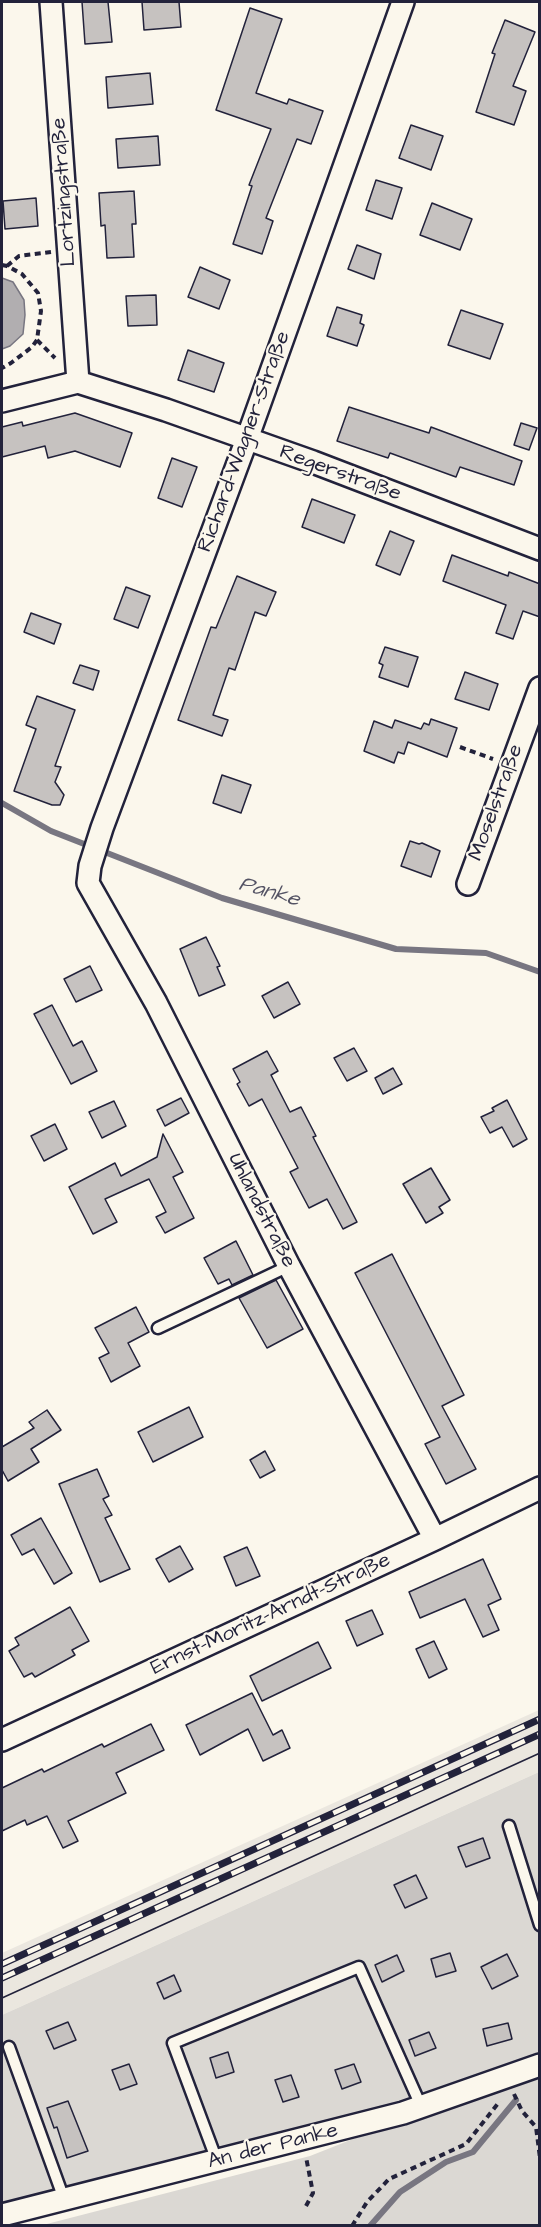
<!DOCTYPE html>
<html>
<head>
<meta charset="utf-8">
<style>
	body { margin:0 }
	#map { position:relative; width:541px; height:2227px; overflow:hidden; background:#fbf7ec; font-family:"Architects Daughter",sans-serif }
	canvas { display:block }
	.frame { position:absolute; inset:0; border:3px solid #22223b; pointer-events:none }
</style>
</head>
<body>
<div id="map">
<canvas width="541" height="2227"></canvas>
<div class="frame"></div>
</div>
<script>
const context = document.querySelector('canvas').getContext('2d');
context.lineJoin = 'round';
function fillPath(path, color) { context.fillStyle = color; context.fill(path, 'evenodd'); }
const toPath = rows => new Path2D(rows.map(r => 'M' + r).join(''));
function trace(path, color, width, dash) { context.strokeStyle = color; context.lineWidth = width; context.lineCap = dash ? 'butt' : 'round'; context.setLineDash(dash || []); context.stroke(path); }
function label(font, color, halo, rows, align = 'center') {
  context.font = font + ' "Architects Daughter",sans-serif'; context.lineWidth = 4.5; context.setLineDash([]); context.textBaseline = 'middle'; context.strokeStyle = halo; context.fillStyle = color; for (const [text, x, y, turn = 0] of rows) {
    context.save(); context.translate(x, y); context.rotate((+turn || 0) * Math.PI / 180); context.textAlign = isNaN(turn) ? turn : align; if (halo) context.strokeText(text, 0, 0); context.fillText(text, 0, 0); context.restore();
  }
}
const built = toPath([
	[539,1710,539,1772,2,2015,2,1953]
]);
const green = toPath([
	[539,1772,539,2055,388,2108,2,2206,2,2015],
	[539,2079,539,2225,39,2226,310,2156,353,2139]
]);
const water = toPath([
	[2,278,13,282,24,300,25,315,23,334,10,346,2,349,2,278]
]);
const stream = toPath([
	[2,803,51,831,222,898,396,949,486,953,540,972],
	[370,2226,400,2192,446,2162,473,2152,516,2100]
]);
const building = toPath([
	[82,2,108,2,112,42,85,44,82,2],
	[142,2,179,2,181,27,144,30,142,2],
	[250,8,282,19,256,93,287,104,289,99,323,111,311,144,297,139,266,218,273,221,262,254,233,244,252,186,249,185,271,129,216,110,250,8],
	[505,20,535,32,513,86,526,91,514,125,476,112,495,54,492,53,505,20],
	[150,73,153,104,108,108,106,77,150,73],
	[411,125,443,136,431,170,399,158,411,125],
	[158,136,160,165,118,168,116,139,158,136],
	[376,180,402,188,392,219,366,210,376,180],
	[134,191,136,224,132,224,134,257,107,258,105,225,101,226,99,193,134,191],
	[36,198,38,226,5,229,3,201,36,198],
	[432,203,472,219,460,250,420,235,432,203],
	[357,245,381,254,374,279,348,269,357,245],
	[200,267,230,280,219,309,188,297,200,267],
	[156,295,157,325,128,326,126,296,156,295],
	[337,307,362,315,360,323,364,325,357,346,327,336,337,307],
	[461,310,503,324,490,359,448,345,461,310],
	[188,350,224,363,214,392,178,380,188,350],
	[349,407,429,433,431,427,522,461,514,485,460,467,456,477,390,453,388,458,337,441,349,407],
	[75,413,132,433,120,467,75,451,48,458,45,446,2,457,2,427,22,422,23,426,75,413],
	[521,423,537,428,529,450,514,445,521,423],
	[172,458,197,467,182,507,158,498,172,458],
	[312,499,355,515,344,543,302,527,312,499],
	[390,531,414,541,400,575,376,565,390,531],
	[452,555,508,576,509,572,540,584,540,617,523,611,513,639,496,633,506,605,443,581,452,555],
	[237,576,276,592,266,616,255,612,235,670,229,668,213,715,228,720,222,736,178,720,211,627,216,628,237,576],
	[126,587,150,596,138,628,114,619,126,587],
	[31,613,61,624,54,644,24,632,31,613],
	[385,647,418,657,408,687,379,677,383,665,379,663,385,647],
	[80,665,99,671,93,690,73,683,80,665],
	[465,672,498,684,489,710,455,699,465,672],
	[37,696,75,710,55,766,61,767,55,782,64,795,60,805,52,805,14,791,36,729,26,725,37,696],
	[431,719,457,728,447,757,408,742,404,754,398,752,394,763,364,751,374,721,392,728,395,720,421,729,424,723,429,725,431,719],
	[222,775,251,785,241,813,213,803,222,775],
	[410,841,419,844,422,843,440,851,431,877,401,866,410,841],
	[206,937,220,966,217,967,225,985,199,996,180,949,206,937],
	[90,966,102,990,76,1002,64,979,90,966],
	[288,982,300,1004,274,1018,262,996,288,982],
	[52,1005,73,1046,82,1041,97,1071,71,1084,34,1014,52,1005],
	[354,1048,367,1071,347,1081,334,1058,354,1048],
	[267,1051,278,1071,271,1075,290,1112,301,1107,316,1136,313,1137,357,1222,343,1229,327,1199,309,1208,290,1172,298,1168,262,1099,249,1106,237,1084,240,1082,233,1069,267,1051],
	[393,1068,402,1084,383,1094,375,1078,393,1068],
	[181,1098,189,1113,165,1126,157,1110,181,1098],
	[507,1100,527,1139,513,1147,502,1127,490,1133,481,1117,494,1111,492,1108,507,1100],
	[114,1101,126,1126,102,1138,89,1112,114,1101],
	[55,1124,67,1149,44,1161,31,1136,55,1124],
	[163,1134,183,1172,173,1177,194,1218,165,1233,156,1217,166,1212,149,1179,105,1199,117,1222,93,1234,69,1187,115,1163,121,1176,157,1157,163,1134],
	[431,1168,450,1200,439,1207,443,1213,426,1223,403,1184,431,1168],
	[236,1241,253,1275,232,1285,229,1279,218,1284,204,1258,236,1241],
	[392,1254,464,1395,442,1406,476,1469,446,1484,425,1444,440,1437,355,1273,392,1254],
	[276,1280,303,1329,267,1348,239,1298,276,1280],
	[136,1307,149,1332,128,1343,140,1366,111,1382,99,1358,109,1353,95,1328,136,1307],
	[189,1407,203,1437,153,1462,138,1432,189,1407],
	[47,1410,61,1430,31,1449,39,1462,8,1481,2,1470,2,1447,34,1428,29,1422,47,1410],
	[265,1451,275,1470,260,1478,250,1460,265,1451],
	[97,1469,109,1496,103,1499,112,1515,105,1518,130,1569,100,1582,59,1484,97,1469],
	[41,1518,72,1573,54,1584,34,1549,22,1555,11,1535,41,1518],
	[180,1546,193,1569,169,1582,156,1559,180,1546],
	[247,1547,260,1576,236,1586,224,1557,247,1547],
	[483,1559,501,1599,488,1605,499,1630,483,1637,465,1599,420,1618,409,1592,483,1559],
	[70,1607,89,1641,72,1650,75,1655,35,1677,32,1673,24,1677,9,1651,19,1645,15,1638,70,1607],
	[372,1610,383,1634,357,1646,346,1621,372,1610],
	[434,1641,447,1669,429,1678,416,1649,434,1641],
	[318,1642,331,1668,262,1701,250,1676,318,1642],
	[252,1693,273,1735,282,1730,290,1748,263,1761,248,1729,200,1755,186,1725,252,1693],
	[151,1724,164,1750,116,1773,126,1793,68,1821,78,1841,63,1848,47,1816,27,1825,25,1820,2,1831,2,1788,42,1769,44,1772,102,1744,104,1747,151,1724],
	[483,1838,490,1858,466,1867,458,1847,483,1838],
	[416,1875,427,1898,405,1908,394,1885,416,1875],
	[450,1953,456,1971,436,1977,431,1959,450,1953],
	[507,1954,518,1976,492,1989,481,1967,507,1954],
	[397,1955,404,1971,382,1982,375,1965,397,1955],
	[174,1975,181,1991,164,1999,157,1983,174,1975],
	[68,2022,76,2040,54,2049,46,2031,68,2022],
	[508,2023,512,2039,487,2046,483,2029,508,2023],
	[429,2032,436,2048,415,2056,409,2040,429,2032],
	[228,2052,234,2072,216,2078,210,2058,228,2052],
	[129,2064,137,2084,120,2090,112,2070,129,2064],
	[354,2064,361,2082,342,2089,335,2070,354,2064],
	[291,2075,299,2097,283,2102,275,2080,291,2075],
	[68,2101,88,2151,67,2158,57,2127,54,2128,47,2108,68,2101]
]);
const path = toPath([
	[2,265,7,266,22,274,38,293,41,311,37,340,32,347,11,363,2,368],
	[7,266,19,256,51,252],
	[37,340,55,358],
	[460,747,493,759],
	[514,2094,522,2111,536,2127,540,2158],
	[306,2206,313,2193,306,2157],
	[352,2226,367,2202,389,2179,466,2144,500,2101]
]);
const service = toPath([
	[158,1328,289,1266],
	[509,1826,540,1925],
	[9,2047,64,2199],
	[217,2161,173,2043,359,1967,421,2106]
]);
const minor = toPath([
	[51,2,78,382],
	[403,2,247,439,102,828,90,866,88,883,156,1003,289,1266,435,1539],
	[2,401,78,382,166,410,313,462,540,549],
	[468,884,540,688],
	[2,1740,435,1539,540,1488],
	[2,2215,403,2113,540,2065]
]);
const tram = toPath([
	[2,1998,540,1753]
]);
const rail = toPath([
	[2,1964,540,1719],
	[2,1978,540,1734]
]);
const streetNames = [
	["Lortzingstraße",65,192,-94],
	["Richard-Wagner-Straße",245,442,-70],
	["Regerstraße",340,474,20],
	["Moselstraße",497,803,-70],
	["Uhlandstraße",261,1211,63],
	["Ernst-Moritz-Arndt-Straße",271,1615,-25],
	["An der Panke",273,2147,-14]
];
const waterNames = [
	["Panke",269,893,16]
];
fillPath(built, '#ebe7df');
fillPath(green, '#dbd8d3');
fillPath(water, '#b1aeb0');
trace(water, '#787681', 1.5);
trace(stream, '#787681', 6);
fillPath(building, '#c6c2c0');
trace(building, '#22223b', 1.5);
trace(service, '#22223b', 15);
trace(minor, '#22223b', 26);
trace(path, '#22223b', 4, [6, 4.5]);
trace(service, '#fbf7ec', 10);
trace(minor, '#fbf7ec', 21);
trace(tram, '#22223b', 1.5);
trace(rail, '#22223b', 7);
trace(rail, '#fbf7ec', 4.5, [14]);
label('21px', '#22223b', '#fbf7ec', streetNames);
label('italic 22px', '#545364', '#fbf7ec', waterNames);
</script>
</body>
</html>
